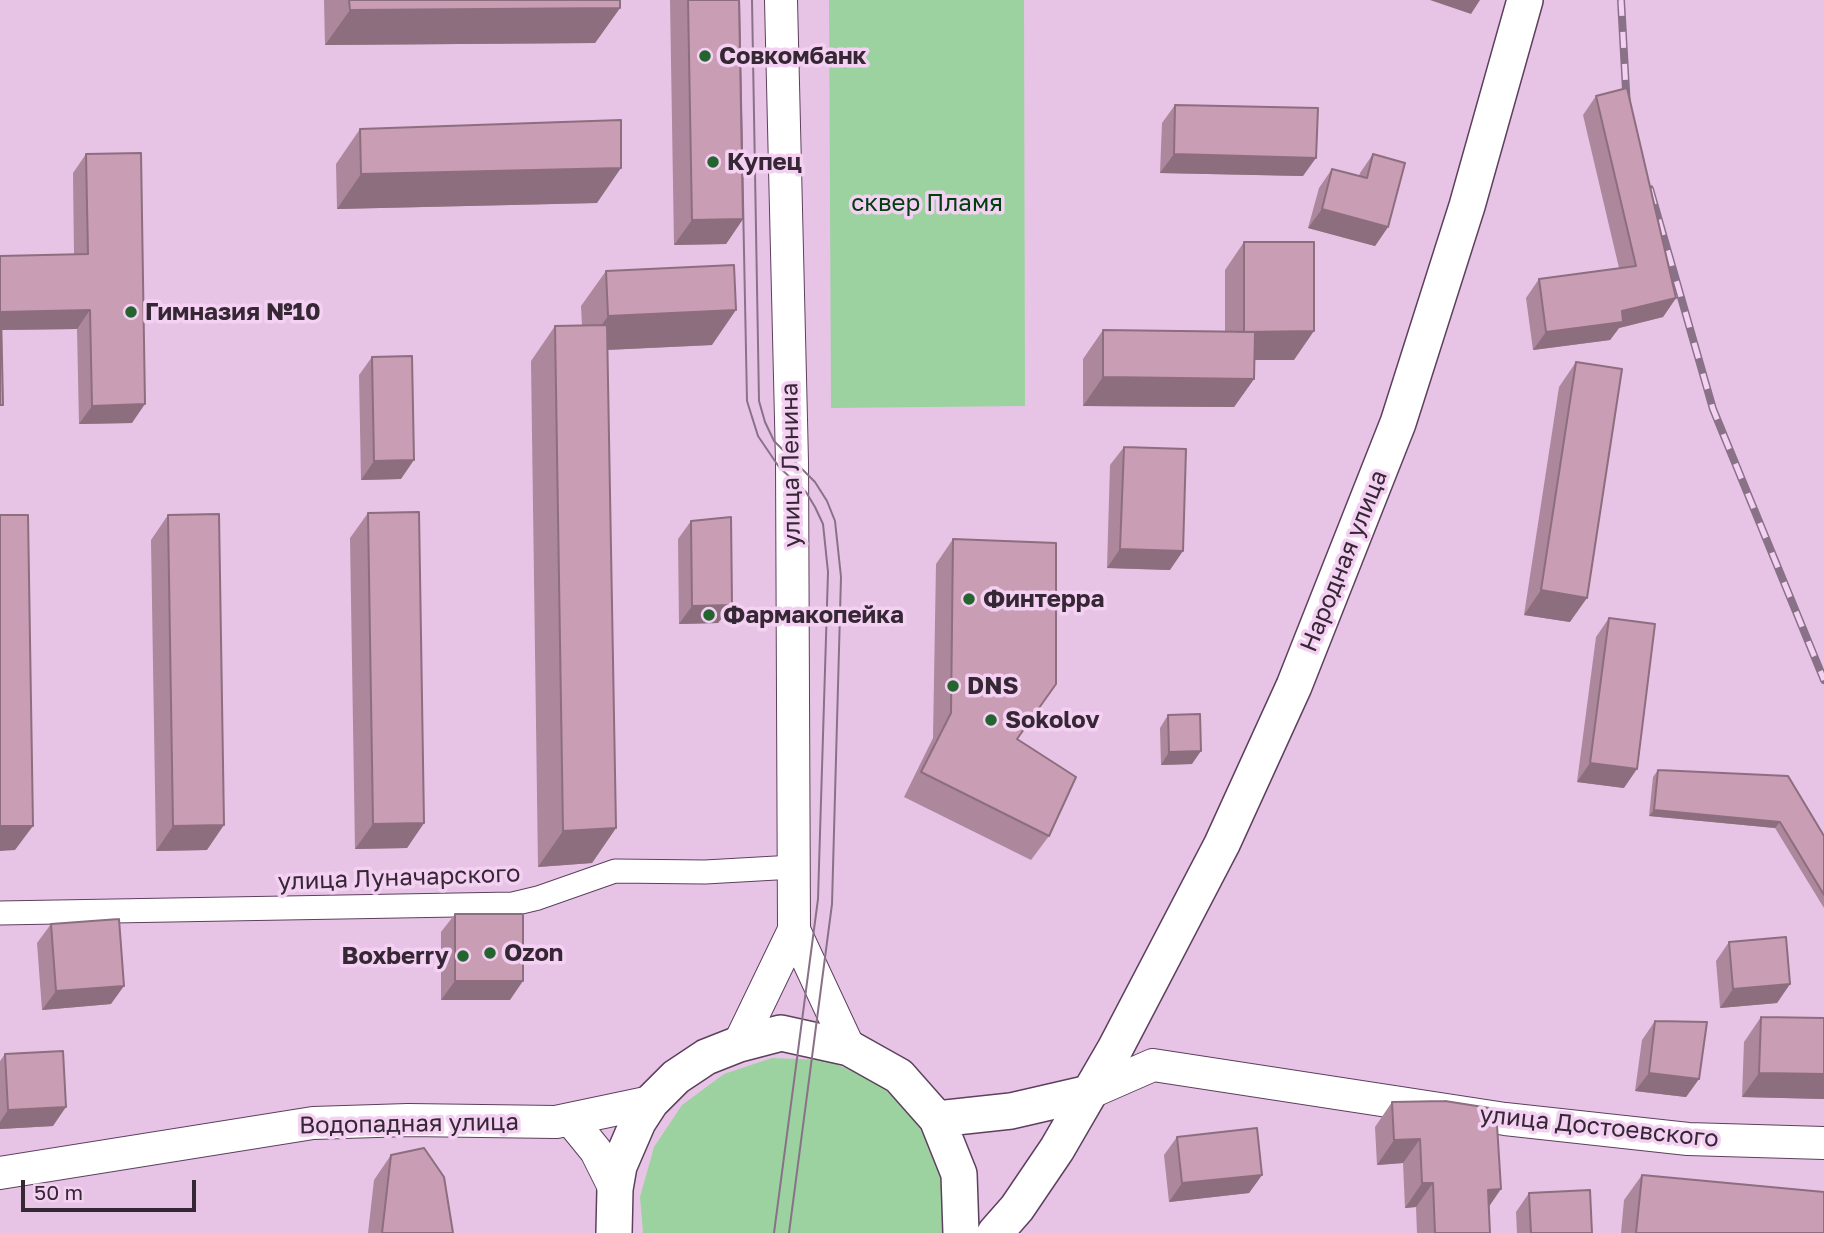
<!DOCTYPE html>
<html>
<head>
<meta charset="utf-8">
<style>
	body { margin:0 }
	#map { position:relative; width:1824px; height:1233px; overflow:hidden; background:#e7c4e6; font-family:"Golos Text",sans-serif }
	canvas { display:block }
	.scale { position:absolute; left:21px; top:1180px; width:175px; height:32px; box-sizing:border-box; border:4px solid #352734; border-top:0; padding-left:9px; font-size:21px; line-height:24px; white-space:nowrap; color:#352734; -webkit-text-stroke:5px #f4d0f3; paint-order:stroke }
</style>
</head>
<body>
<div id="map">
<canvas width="1824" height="1233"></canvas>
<div class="scale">50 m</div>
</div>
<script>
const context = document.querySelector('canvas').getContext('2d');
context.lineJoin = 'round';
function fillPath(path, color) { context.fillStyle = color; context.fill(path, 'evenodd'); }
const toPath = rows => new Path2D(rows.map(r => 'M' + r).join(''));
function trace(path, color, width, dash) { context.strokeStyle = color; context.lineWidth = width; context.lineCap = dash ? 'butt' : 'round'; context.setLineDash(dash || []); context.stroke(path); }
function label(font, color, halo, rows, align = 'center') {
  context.font = font + ' "Golos Text",sans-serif'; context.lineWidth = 7; context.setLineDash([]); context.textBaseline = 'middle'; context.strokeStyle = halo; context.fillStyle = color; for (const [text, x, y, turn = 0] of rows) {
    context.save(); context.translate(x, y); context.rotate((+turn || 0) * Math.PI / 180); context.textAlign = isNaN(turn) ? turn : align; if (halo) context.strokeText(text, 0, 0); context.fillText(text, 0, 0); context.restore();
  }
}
const green = toPath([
	[829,0,1024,0,1025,406,831,408],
	[772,1058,824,1060,872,1078,911,1111,937,1155,947,1205,944,1233,643,1233,640,1197,654,1147,682,1105,724,1074]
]);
const street = toPath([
	[0,913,513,904,538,898,615,871,705,872,794,867]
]);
const secondary = toPath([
	[794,930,849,1048],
	[739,1044,794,930,792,461,781,0],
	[1089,1093,1153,1065,1505,1119,1688,1139,1824,1143],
	[570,1119,596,1151,615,1189],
	[0,1173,313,1123,408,1120,556,1122,651,1102]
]);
const primary = toPath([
	[937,1119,1011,1111,1089,1093],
	[614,1233,615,1189,619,1166,638,1122,651,1102,676,1077,706,1057,739,1044,781,1033,849,1048,899,1076,937,1119,959,1174,961,1233],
	[995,1233,1017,1208,1057,1149,1115,1049,1222,844,1294,686,1398,423,1467,206,1525,0]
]);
const tram = toPath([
	[739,0,747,401,758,436,779,467,806,492,815,507,823,524,828,572,818,899,774,1233],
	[752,0,759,401,765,422,774,441,815,482,827,501,835,521,841,577,832,904,789,1233]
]);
const rail = toPath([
	[1621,0,1627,108],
	[1650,189,1713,409,1824,680]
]);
const wall = toPath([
	[324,0,620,0,620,8,595,43,325,45],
	[670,0,739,0,743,219,726,244,674,245],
	[1596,96,1676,298,1663,317,1619,328,1610,340,1533,350,1526,298,1539,279,1619,268,1583,115],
	[1175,105,1303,176,1160,173,1162,123],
	[360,129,597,203,337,209,336,164],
	[86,154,132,423,79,424,77,329,1,330,0,256,74,255,73,173],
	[1373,154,1388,227,1375,246,1308,228,1319,188,1332,169,1359,176,1360,173],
	[1244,242,1294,360,1254,360,1254,379,1234,407,1083,406,1083,359,1103,330,1225,331,1225,270],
	[606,271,712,345,607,350,616,828,592,863,538,867,531,361,555,326,582,325,581,306],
	[372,357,401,479,361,480,359,375],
	[1576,362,1570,622,1524,615,1559,387],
	[1124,447,1170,570,1107,568,1110,465],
	[368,513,424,823,407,848,355,849,350,538],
	[168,515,207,850,156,851,151,540],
	[691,521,732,605,718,623,679,624,678,539],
	[953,539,1049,836,1031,860,904,797,933,738,936,564],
	[1609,618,1624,788,1577,782,1596,637],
	[1168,715,1192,764,1161,765,1160,728],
	[1658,770,1824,836,1824,908,1775,828,1649,816,1653,777],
	[455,914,510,1000,441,1000,441,932],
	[51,924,111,1004,42,1010,37,943],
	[1729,942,1790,984,1777,1003,1720,1008,1716,961],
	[1761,1017,1824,1018,1824,1099,1742,1097,1744,1042],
	[1655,1021,1699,1079,1686,1097,1635,1091,1642,1040],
	[5,1054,53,1126,0,1129,0,1061],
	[1392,1102,1489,1206,1490,1233,1417,1233,1416,1207,1405,1208,1403,1163,1377,1165,1375,1127],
	[1177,1137,1262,1175,1249,1193,1169,1202,1164,1155],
	[391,1155,453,1233,368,1233,374,1180],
	[1642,1175,1824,1233,1621,1233,1624,1200],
	[1529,1193,1592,1233,1517,1233,1516,1212]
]);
const shadedWall = toPath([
	[1430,0,1480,0,1471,14],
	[620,8,595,43,325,45,350,10],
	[1174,154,1316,158,1303,176,1160,173],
	[621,168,597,203,337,209,361,174],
	[1322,209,1388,227,1375,246,1308,228],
	[743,219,726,244,674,245,692,220],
	[1676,298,1663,317,1619,328,1610,340,1533,350,1546,332,1622,311],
	[90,310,77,329,0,330,1,312],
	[736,310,712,345,583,351,608,316],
	[1314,331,1294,360,1225,360,1244,332],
	[1103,377,1254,379,1234,407,1083,406],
	[145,404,132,423,79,424,92,406],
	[414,460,401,479,361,480,374,461],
	[1120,549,1183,551,1170,570,1107,568],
	[1541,590,1587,598,1570,622,1524,615],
	[732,605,718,623,679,624,692,606],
	[1201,751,1192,764,1161,765,1169,752],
	[1590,763,1637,769,1624,788,1577,782],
	[1654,810,1780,822,1775,828,1649,816],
	[424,823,407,848,355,849,373,824],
	[224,825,207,850,156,851,173,826],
	[0,826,33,826,15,850,0,851],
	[616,828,592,863,538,867,563,831],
	[455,981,523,981,510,1000,441,1000],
	[1790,984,1777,1003,1720,1008,1733,989],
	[124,986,111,1004,42,1010,56,991],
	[1649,1073,1699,1079,1686,1097,1635,1091],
	[1759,1073,1824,1074,1824,1099,1742,1097],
	[66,1107,53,1126,0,1129,0,1122,8,1110],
	[1420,1139,1403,1163,1377,1165,1394,1140],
	[1262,1175,1249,1193,1169,1202,1182,1183],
	[1422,1183,1433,1183,1416,1207,1405,1208],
	[1501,1189,1484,1214,1488,1190]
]);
const building = toPath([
	[349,0,620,0,620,8,350,10,349,0],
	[688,0,739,0,743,219,692,220,688,0],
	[1627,88,1676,298,1622,311,1623,322,1546,332,1539,279,1636,266,1596,96,1627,88],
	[1175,105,1318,108,1316,158,1174,154,1175,105],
	[621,120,621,168,361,174,360,129,621,120],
	[141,153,145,404,92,406,90,310,1,312,3,405,0,405,0,256,88,254,86,154,141,153],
	[1373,154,1405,163,1388,227,1322,209,1332,169,1367,178,1373,154],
	[1244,242,1314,242,1314,331,1244,332,1244,242],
	[734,265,736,310,608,316,606,271,734,265],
	[607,325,616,828,563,831,555,326,607,325],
	[1103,330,1255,332,1254,379,1103,377,1103,330],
	[412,356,414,460,374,461,372,357,412,356],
	[1576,362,1622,369,1587,598,1541,590,1576,362],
	[1124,447,1186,449,1183,551,1120,549,1124,447],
	[419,512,424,823,373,824,368,513,419,512],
	[219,514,224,825,173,826,168,515,219,514],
	[0,515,28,515,33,826,0,826,0,515],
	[731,517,732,605,692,606,691,521,731,517],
	[953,539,1056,543,1056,684,1017,739,1076,777,1049,836,921,772,951,713,953,539],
	[1609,618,1655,624,1637,769,1590,763,1609,618],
	[1200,714,1201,751,1169,752,1168,715,1200,714],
	[1658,770,1788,776,1824,836,1824,895,1780,822,1654,810,1658,770],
	[455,914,523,914,523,981,455,981,455,914],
	[119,919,124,986,56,991,51,924,119,919],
	[1786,937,1790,984,1733,989,1729,942,1786,937],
	[1761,1017,1824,1018,1824,1074,1759,1073,1761,1017],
	[1655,1021,1707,1022,1699,1079,1649,1073,1655,1021],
	[63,1051,66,1107,8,1110,5,1054,63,1051],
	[1445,1101,1496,1109,1501,1189,1488,1190,1490,1233,1435,1233,1433,1183,1422,1183,1420,1139,1394,1140,1392,1102,1445,1101],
	[1257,1128,1262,1175,1182,1183,1177,1137,1257,1128],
	[424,1148,444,1177,453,1233,382,1233,391,1155,424,1148],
	[1642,1175,1824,1192,1824,1233,1636,1233,1642,1175],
	[1590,1190,1592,1233,1531,1233,1529,1193,1590,1190]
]);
const markers = [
	[705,56,7,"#24652f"],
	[713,162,7,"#24652f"],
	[131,312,7,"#24652f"],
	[969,599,7,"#24652f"],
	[709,615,7,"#24652f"],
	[953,686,7,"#24652f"],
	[991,720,7,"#24652f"],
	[490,953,7,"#24652f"],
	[463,956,7,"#24652f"]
];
const poiNames = [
	["Совкомбанк",719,56],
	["Купец",727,162],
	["Гимназия №10",145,312],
	["Финтерра",983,599],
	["Фармакопейка",723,615],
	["DNS",967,686],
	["Sokolov",1005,720],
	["Ozon",504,953],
	["Boxberry",449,956,"right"]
];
const parkNames = [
	["сквер Пламя",927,203]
];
const streetNames = [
	["улица Ленина",791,465,-91],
	["Народная улица",1344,561,-68],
	["улица Луначарского",399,878,-2],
	["Водопадная улица",409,1124,-1],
	["улица Достоевского",1599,1127,6]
];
fillPath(green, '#9cd2a0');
trace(street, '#5d405d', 25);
trace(secondary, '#5d405d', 34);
trace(primary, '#5d405d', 38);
trace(street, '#fff', 23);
trace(secondary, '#fff', 32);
trace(primary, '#fff', 35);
trace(tram, '#897188', 2);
trace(rail, '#897188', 8);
trace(rail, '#f4d0f3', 5, [16]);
fillPath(wall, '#ad879b');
fillPath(shadedWall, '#8d6e7e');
fillPath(building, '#c99db4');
trace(building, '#8d6e7e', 2);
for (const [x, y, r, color] of markers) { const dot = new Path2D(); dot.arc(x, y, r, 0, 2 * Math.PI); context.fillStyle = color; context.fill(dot); trace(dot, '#f4d0f3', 2.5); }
label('bold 24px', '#352734', '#f4d0f3', poiNames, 'left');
label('24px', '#004010', '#f4d0f3', parkNames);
label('24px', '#352734', '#f4d0f3', streetNames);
</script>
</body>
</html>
